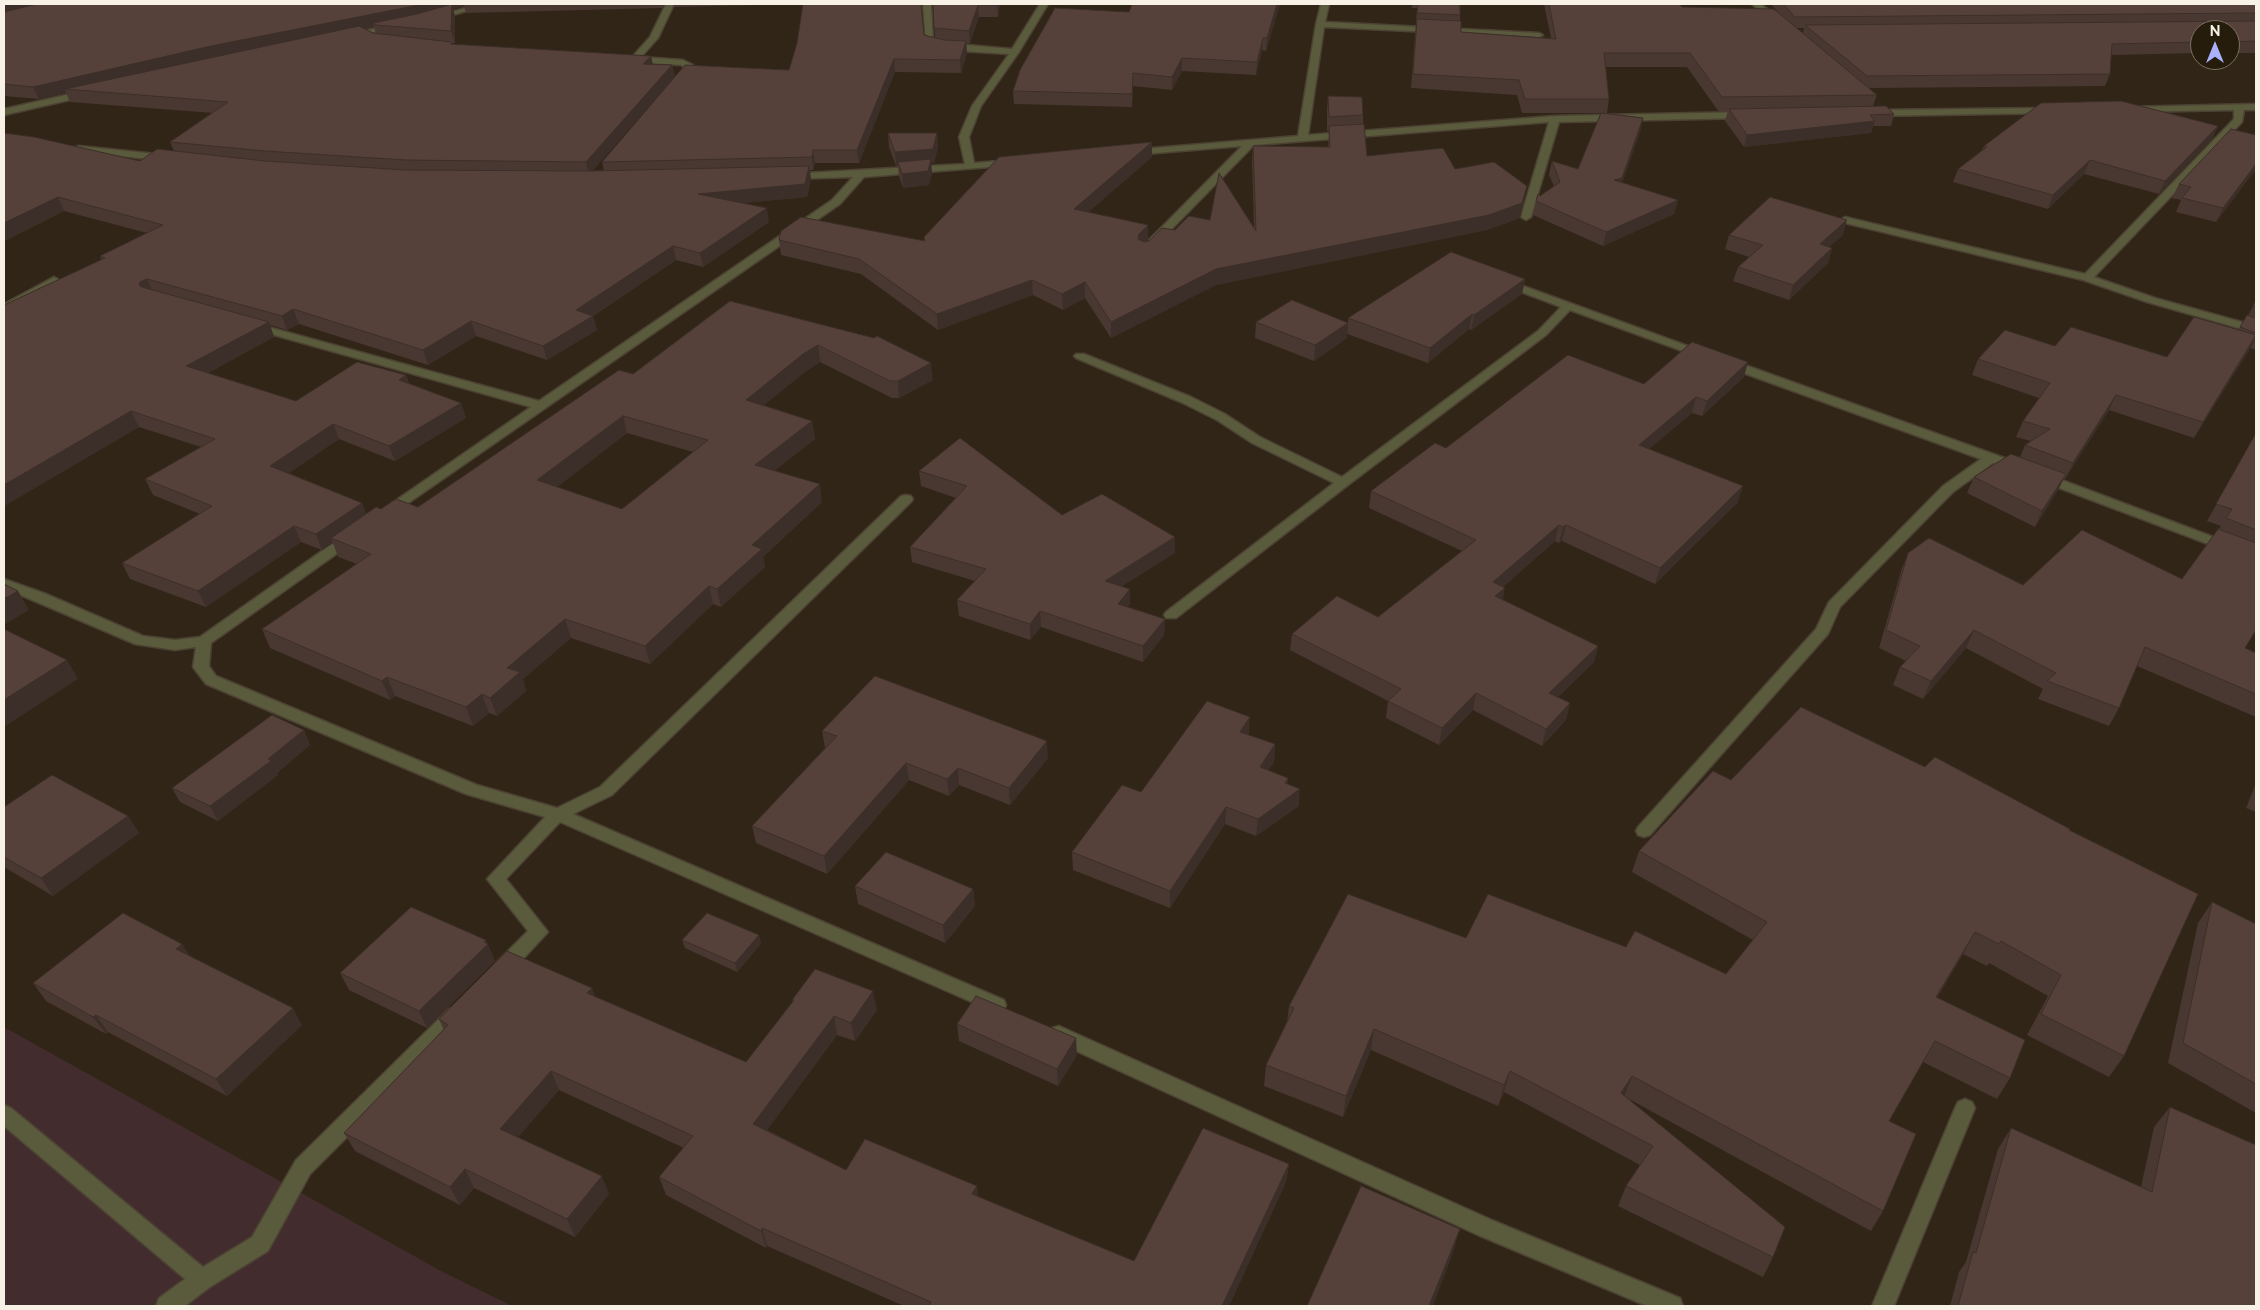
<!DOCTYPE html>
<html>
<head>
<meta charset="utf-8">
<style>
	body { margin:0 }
	#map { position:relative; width:2260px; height:1310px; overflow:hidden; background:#302516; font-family:Raleway,sans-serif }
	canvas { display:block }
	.frame { position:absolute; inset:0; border:5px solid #f8f1e6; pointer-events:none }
	.north { position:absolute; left:2190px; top:20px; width:50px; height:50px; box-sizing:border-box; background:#261c0c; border:1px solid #7a7163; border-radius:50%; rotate:0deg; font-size:14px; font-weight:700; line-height:20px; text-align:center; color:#f8f1e6 }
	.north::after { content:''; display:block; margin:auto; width:18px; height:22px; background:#a9b0fc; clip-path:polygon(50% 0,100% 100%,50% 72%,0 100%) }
</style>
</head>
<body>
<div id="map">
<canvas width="2260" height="1310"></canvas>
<div class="frame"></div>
<div class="north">N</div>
</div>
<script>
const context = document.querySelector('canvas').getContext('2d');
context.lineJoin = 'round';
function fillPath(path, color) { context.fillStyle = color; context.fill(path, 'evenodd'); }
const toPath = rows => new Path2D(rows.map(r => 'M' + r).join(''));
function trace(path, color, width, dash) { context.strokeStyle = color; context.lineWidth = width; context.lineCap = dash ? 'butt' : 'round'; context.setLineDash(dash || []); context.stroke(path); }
const green = toPath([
	[4,1027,441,1271,512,1306,4,1306]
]);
const minor = toPath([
	[479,4,491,4,435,20,431,18,479,4],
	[666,4,674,4,658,38,641,57,683,60,693,65,693,69,679,82,675,79,685,68,681,65,632,62,628,59,633,56,650,37,666,4],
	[923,4,931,4,933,42,1012,49,1040,4,1048,4,1019,52,981,106,969,137,974,163,1012,160,1017,163,1015,165,864,177,840,204,391,515,381,515,379,512,531,407,249,328,247,326,249,324,257,324,539,401,832,200,853,177,790,179,787,178,787,174,965,164,959,137,972,106,1009,54,945,50,926,46,923,4],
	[1321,4,1329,4,1325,22,1539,33,1543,35,1539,37,1324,27,1308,135,1555,116,1747,112,1752,115,1747,118,1559,122,1531,217,1526,220,1521,217,1549,122,1254,145,1157,244,1149,244,1149,240,1242,146,1132,155,1127,152,1129,150,1298,136,1316,24,1321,4],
	[1752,4,1761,4,1781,21,1774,23,1752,4],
	[395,24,398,24,398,28,349,37,345,35,395,24],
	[88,90,91,91,91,95,4,115,4,109,88,90],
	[2256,104,2256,110,2244,110,2242,122,2094,277,2155,298,2256,326,2256,333,2147,302,2083,280,1845,223,1840,220,1845,217,2085,274,2234,119,2234,110,2130,112,2125,109,2127,107,2256,104],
	[2050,108,2053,109,2053,113,1873,116,1868,113,1873,110,2050,108],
	[79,146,166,155,171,158,166,161,76,151,76,147,79,146],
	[54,277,59,280,58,282,4,311,4,304,54,277],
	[1504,279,1707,353,1709,355,1703,359,1699,357,1570,310,1546,335,1348,485,1176,618,1166,618,1164,615,1166,612,1334,483,1252,443,1217,420,1183,403,1076,358,1074,356,1076,354,1084,354,1191,397,1225,414,1260,437,1342,477,1538,331,1561,307,1500,284,1499,282,1500,280,1504,279],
	[1728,359,2024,465,2025,468,2019,472,1993,463,1953,492,1840,607,1828,634,1650,835,1644,837,1638,835,1636,831,1638,827,1816,629,1829,602,1943,486,1981,459,1724,366,1722,363,1724,360,1728,359],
	[2043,473,2256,553,2256,562,2038,480,2036,477,2043,473],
	[906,495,911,496,913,499,911,502,612,795,573,814,1004,1000,1006,1005,1004,1010,997,1013,560,822,506,879,548,932,510,973,503,975,496,973,494,968,496,963,528,931,487,879,545,817,466,794,206,684,193,667,196,647,175,650,135,644,4,588,4,579,46,594,143,636,175,640,200,637,346,534,356,534,358,537,356,540,211,643,209,666,216,676,477,785,557,808,600,787,901,496,906,495],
	[456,1007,463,1009,465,1015,463,1021,310,1174,268,1251,210,1287,185,1306,156,1306,159,1298,185,1279,4,1126,4,1105,11,1108,203,1267,252,1237,296,1160,449,1009,456,1007],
	[1059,1026,1494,1221,1680,1298,1683,1306,1647,1306,1478,1235,1052,1040,1049,1034,1052,1028,1059,1026],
	[1965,1099,1972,1102,1975,1108,1894,1306,1872,1306,1955,1108,1958,1102,1965,1099]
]);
const wall = toPath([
	[4,4,665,4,662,8,466,13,464,6,453,9,455,16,455,43,452,43,452,44,651,56,653,64,672,65,675,77,592,171,604,171,602,162,789,70,797,43,803,4,674,7,674,4,922,4,924,35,935,38,933,4,931,4,1000,4,998,17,979,17,970,43,966,43,967,53,961,73,895,72,859,163,815,163,813,170,810,170,811,180,807,197,743,203,769,222,703,267,676,260,593,316,597,330,547,360,476,336,428,365,299,324,287,330,270,325,274,337,208,373,296,401,406,375,409,383,461,403,466,418,395,461,339,439,289,473,362,503,366,514,381,509,418,507,633,374,730,301,933,380,899,398,892,398,820,362,805,372,764,405,812,421,815,439,774,471,822,502,763,557,765,567,721,607,713,604,650,664,571,638,523,679,526,691,497,716,489,713,473,726,395,696,390,700,270,648,262,629,357,564,338,557,333,543,322,550,301,542,206,607,130,579,122,563,200,514,153,495,145,479,201,447,139,427,4,506,101,259,100,256,147,233,64,211,4,241,4,133,140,161,174,151,170,142,213,113,70,102,66,93,39,99,4,96],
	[374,27,376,34,373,33,365,29],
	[627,433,693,452,622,509,557,487],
	[1132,4,1285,4,1285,5,1280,4,1266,51,1262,50,1256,75,1182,71,1172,90,1133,86,1132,107,1014,104,1013,91,1129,12],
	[1412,4,1460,4,1460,21,1461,32,1551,38,1544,4,1679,4,1682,7,1777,11,1771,4,2256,4,2256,53,2230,53,2230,30,2200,30,2200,53,2111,55,2110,74,2105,86,1868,88,1877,95,1873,106,1894,114,1891,126,1873,126,1871,133,1744,147,1725,121,1728,111,1719,112,1687,67,1606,67,1609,99,1607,113,1643,118,1640,132,1622,183,1678,200,1674,214,1603,246,1533,215,1536,201,1540,196,1554,186,1549,175,1552,161,1578,169,1601,113,1522,113,1517,95,1411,88,1417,8,1412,8],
	[1797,28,1804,28,1803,33],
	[1328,96,1363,115,1363,124,1367,156,1455,169,1524,200,1520,218,1487,230,1216,285,1111,338,1085,298,1063,310,1033,295,938,330,861,274,781,255,779,240,924,240,924,237,1152,157,1088,212,1148,240,1146,241,1175,230,1254,229,1252,161,1253,146,1328,147,1329,131,1327,131,1327,109],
	[2218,126,2212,139,2159,194,2084,174,2048,209,1953,182,1958,169,1982,150,1984,146],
	[888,133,937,133,938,147,934,163,931,163,932,173,929,185,903,188,899,176,898,166,896,166,889,147],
	[2256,169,2216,222,2176,212,2181,200,2172,198,2179,184],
	[1729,235,1843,235,1829,247,1832,248,1828,263,1789,300,1733,281,1738,267,1749,257,1725,249],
	[1525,279,1522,294,1471,330,1469,329,1428,363,1347,334,1347,338,1314,361,1255,338,1256,322,1348,323,1348,318],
	[2256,300,2256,350,2250,348,2194,438,2109,410,2065,479,2064,478,2058,490,2035,527,1967,493,1974,477,2020,457,2025,445,2031,441,2016,437,2023,421,2039,398,1972,375,1978,359,2055,346,2167,357,2238,330,2247,315,2248,316],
	[1744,377,1702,416,1692,413,1649,449,1738,502,1655,584,1562,541,1559,543,1555,541,1503,587,1503,600,1598,646,1594,662,1558,697,1570,703,1566,720,1542,746,1473,710,1439,745,1386,718,1388,701,1290,650,1292,634,1378,617,1462,551,1369,508,1371,491,1446,448],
	[2256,433,2256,630,2245,648,2256,653,2256,717,2137,666,2119,708,2109,726,2038,699,2043,689,1966,648,1923,699,1893,685,1900,667,1906,661,1879,648,1901,571,1908,553,2023,585,2182,579,2221,526,2207,521],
	[919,471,1062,515,1175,537,1175,553,1122,586,1130,604,1128,607,1165,619,1164,635,1143,662,1041,627,1030,640,959,616,957,600,975,581,912,562,910,547,956,498,921,486],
	[304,730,310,745,277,773,278,775,218,821,180,802,172,788],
	[822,731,1048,758,1010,805,959,785,949,796,909,780,827,874,756,843,752,826,825,748],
	[1249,734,1248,735,1275,744,1274,762,1268,770,1288,778,1287,784,1299,806,1256,836,1225,824,1170,908,1073,870,1072,852,1141,792],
	[1925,767,2069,830,2124,1056,2109,1077,2027,1035,2048,996,1989,963,1987,966,1963,954,1937,998,2010,1078,1997,1099,1923,1062,1889,1121,1883,1211,1871,1231,1629,1099,1773,1257,1763,1277,1618,1206,1626,1186,1640,1165,1504,1092,1498,1106,1371,1050,1343,1117,1264,1086,1266,1065,1287,1022,1289,1006,1466,938,1626,947,1726,974,1753,940,1632,872,1639,851,1731,780],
	[2256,783,2256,812,2246,808],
	[4,807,128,816,139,833,53,896,4,867],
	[855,886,973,889,975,906,945,943,858,904],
	[2212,902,2256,924,2256,1113,2168,1063,2198,923],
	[759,935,761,944,737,972,685,948,682,940],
	[486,940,495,961,427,1028,349,990,340,973],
	[182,944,189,955,302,1025,227,1096,108,1032,106,1034,46,1001,33,983],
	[592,988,595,997,746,1062,793,1002,792,1000,877,1010,855,1041,837,1035,767,1130,846,1170,977,1186,978,1197,1134,1261,1289,1164,1286,1182,1229,1306,904,1306,767,1246,766,1248,666,1195,659,1177,684,1148,559,1090,518,1137,609,1194,575,1237,474,1188,460,1205,355,1151,344,1133,444,1030,439,1019],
	[957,1024,1077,1055,1058,1086,959,1041],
	[2170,1107,2256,1306,1950,1306,1959,1272,1966,1262,1998,1149,2011,1128,2141,1187,2154,1127]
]);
const shadedWall = toPath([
	[7,4,61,4,4,18,4,5],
	[424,4,463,4,464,6,453,9,455,16,455,43,451,31,373,23,374,27,216,58,65,89,66,93,39,99,33,87,211,46],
	[997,4,1000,4,998,17,997,5],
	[1277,4,1280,4,1266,51,1267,38],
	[978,5,979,17,970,43,969,31],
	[1263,38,1262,50,1256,75,1257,62],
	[966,41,967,53,961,73,960,60],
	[651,56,653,68,643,64],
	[1182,58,1182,71,1172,90,1172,77],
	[894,59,895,72,859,163,857,150],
	[672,65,675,77,589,175,586,162],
	[1643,118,1640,132,1619,192,1614,180],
	[1875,121,1871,133,1744,147,1747,135],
	[2218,126,2212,139,2159,194,2165,181],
	[937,133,938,147,934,163,931,163,932,173,929,185,903,188,902,174,898,162,898,166,896,166,895,152],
	[1152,142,1152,157,1075,224,1074,209],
	[813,150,815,163,813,170,812,157],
	[2090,160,2084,174,2048,209,2053,195],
	[2256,164,2256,169,2216,222,2223,208],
	[809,166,811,180,807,197,701,207,698,194],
	[1527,186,1520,218,1487,230,1216,285,1111,338,1111,322,1216,269],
	[58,197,64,211,4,241,4,223],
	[1678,200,1674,214,1603,246,1606,232],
	[767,208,769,222,703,267,700,253],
	[1847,220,1843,235,1815,259,1820,244],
	[1148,225,1148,240,1139,249,1139,234],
	[673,246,676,260,586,320,593,316,597,330,547,360,543,346,576,310],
	[1832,248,1828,263,1789,300,1793,285],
	[147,279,153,293,146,296,139,285,140,282],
	[1525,279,1522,294,1471,330,1474,315],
	[1032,280,1033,295,938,330,937,314],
	[1085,282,1085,298,1063,310,1062,294],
	[293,309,299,324,287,330,282,316],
	[1472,314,1469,329,1428,363,1430,348],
	[471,321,476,336,428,365,423,350],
	[269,322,274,337,193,381,186,366],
	[1348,323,1347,338,1314,361,1315,345],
	[2256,336,2249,351,2194,438,2203,422],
	[818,345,820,362,805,372,749,417,746,400,803,354],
	[1748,362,1744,377,1702,416,1707,401],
	[931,363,933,380,899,398,898,381],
	[406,375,411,390,399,380],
	[2116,395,2109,410,2065,479,2073,463],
	[1696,397,1692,413,1635,461,1639,445],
	[461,403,466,418,395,461,389,446],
	[131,411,139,427,4,506,4,485],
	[623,416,627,433,543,498,537,480],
	[812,421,815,439,759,483,755,465],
	[333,424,339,439,277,481,270,466],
	[2066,474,2058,490,2035,527,2042,511],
	[820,484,822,502,763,557,765,567,721,607,717,589,752,545],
	[1743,486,1738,502,1655,584,1660,568],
	[362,503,368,519,331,538,333,543,322,550,316,534],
	[1559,525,1555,541,1490,599,1493,582],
	[1566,525,1562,541,1559,543,1563,527],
	[294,526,301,542,206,607,198,591],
	[1175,537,1175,553,1105,596,1105,581],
	[709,586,713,604,650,664,645,646],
	[1505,588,1502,605,1495,596],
	[1130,589,1130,604,1118,620,1118,604],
	[18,591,29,610,4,625,4,599],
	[1040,611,1041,627,1030,640,1030,624],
	[565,619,571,638,523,679,526,691,497,716,490,698,507,668],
	[1165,619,1164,635,1143,662,1143,646],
	[1974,630,1966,648,1923,699,1931,681],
	[1598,646,1594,662,1546,709,1549,693],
	[67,660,78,679,4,727,4,700],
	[387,677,395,696,390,700,382,681],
	[1476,693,1473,710,1439,745,1442,728],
	[482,694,489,713,473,726,466,707],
	[1570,703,1566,720,1542,746,1546,729],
	[1250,717,1249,734,1239,749,1240,732],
	[304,730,310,745,277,773,278,775,218,821,210,806],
	[1047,741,1048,758,1010,805,1009,788],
	[1275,744,1274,762,1258,784,1260,767],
	[906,763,909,780,827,874,824,856],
	[958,768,959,785,949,796,947,779],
	[1300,789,1299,806,1256,836,1258,819],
	[1226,807,1225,824,1170,908,1170,891],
	[128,816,139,833,53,896,41,878],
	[973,889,975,906,945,943,943,925],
	[1975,932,1963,954,1924,1018,1936,997],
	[759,935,761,944,737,972,735,963],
	[486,940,495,961,427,1028,419,1011],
	[182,944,193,962,176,949],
	[592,988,598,1007,587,993],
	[873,991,877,1010,855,1041,851,1023],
	[293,1008,302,1025,227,1096,216,1079],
	[96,1015,108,1032,106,1034,93,1017],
	[834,1016,837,1035,758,1142,753,1124],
	[1374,1029,1371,1050,1343,1117,1346,1096],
	[1076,1038,1077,1055,1058,1086,1057,1069],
	[551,1071,559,1090,509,1148,500,1129],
	[1510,1071,1504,1092,1498,1106,1504,1085],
	[1632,1076,1624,1097,1621,1093],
	[1289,1164,1286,1182,1229,1306,1222,1306],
	[465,1169,474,1188,460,1205,450,1187],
	[602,1176,609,1194,575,1237,567,1219],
	[977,1186,979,1204,972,1194],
	[762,1228,767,1246,766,1248,761,1231],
	[1460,1229,1453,1253,1433,1306,1429,1306]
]);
const building = toPath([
	[37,4,424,4,211,46,33,87,4,84,4,12,37,4],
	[452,4,451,31,376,25,373,23,417,14,452,4],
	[803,4,921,4,924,35,944,40,966,41,960,60,894,59,857,150,813,150,812,157,602,162,685,65,789,70,797,43,803,4],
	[933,4,997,4,997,5,978,5,969,31,934,28,933,4],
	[1132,4,1277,4,1267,38,1263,38,1257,62,1182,58,1172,77,1133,73,1132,94,1013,91,1020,70,1055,8,1129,12,1132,4],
	[1418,4,1460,4,1460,15,1417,13,1418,4],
	[1549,4,1679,4,1682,7,1774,9,1877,95,1722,97,1690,53,1604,53,1609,99,1525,99,1519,80,1413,74,1417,19,1461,21,1461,32,1556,39,1549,4],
	[1783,4,2256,4,2256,13,1795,17,1783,4],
	[2256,21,2256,41,2230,42,2230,30,2200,30,2200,42,2112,44,2110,74,1867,76,1805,25,2256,21],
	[359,26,373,33,451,42,451,44,651,56,643,64,672,65,586,162,406,160,265,151,170,142,228,102,65,89,359,26],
	[1328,96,1362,97,1363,115,1329,117,1328,96],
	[2121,101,2218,126,2165,181,2090,160,2053,195,1958,169,1987,147,1984,146,2041,103,2121,101],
	[1886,106,1894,114,1870,115,1875,121,1747,135,1729,109,1886,106],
	[1601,113,1643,118,1622,178,1614,180,1678,200,1606,232,1536,201,1538,194,1540,196,1560,182,1552,161,1578,169,1601,113],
	[1364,124,1367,156,1443,148,1455,169,1494,162,1527,186,1522,203,1489,215,1216,269,1111,322,1085,282,1062,294,1032,280,937,314,859,259,779,240,781,231,801,217,925,241,924,237,999,157,1152,142,1074,209,1148,225,1139,234,1138,239,1144,242,1149,241,1162,228,1175,230,1189,216,1210,220,1219,173,1256,231,1253,146,1330,147,1329,126,1364,124],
	[2231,129,2256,135,2256,164,2223,208,2182,198,2191,187,2179,184,2231,129],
	[4,133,34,137,140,161,157,149,265,161,406,170,590,171,809,166,805,184,698,194,767,208,700,253,673,246,576,310,593,316,543,346,471,321,423,350,293,309,282,316,147,279,140,282,139,285,142,287,269,322,186,366,296,401,357,362,406,375,399,380,461,403,389,446,333,424,270,466,362,503,316,534,294,526,198,591,122,563,212,506,145,479,215,439,131,411,4,485,4,305,105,258,100,256,163,225,58,197,4,223,4,133],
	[888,133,937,133,933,149,895,152,888,133],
	[931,159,928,171,902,174,898,162,931,159],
	[1770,197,1847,220,1820,244,1832,248,1793,285,1738,267,1763,245,1729,235,1770,197],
	[1451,252,1525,279,1474,315,1472,314,1430,348,1348,318,1451,252],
	[1292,300,1348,323,1315,345,1256,322,1292,300],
	[2256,300,2256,307,2253,306,2256,300],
	[730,301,874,338,877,336,931,363,898,381,890,381,818,345,803,354,746,400,812,421,755,465,820,484,752,545,762,549,717,589,709,586,645,646,565,619,507,668,520,672,490,698,482,694,466,707,387,677,382,681,262,629,371,554,331,538,376,507,381,509,396,499,418,507,619,370,633,374,730,301],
	[623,416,708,440,622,509,537,480,623,416],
	[2247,315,2256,318,2256,333,2240,327,2247,315],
	[2194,317,2256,335,2203,422,2116,395,2073,463,2025,445,2050,429,2023,421,2050,383,1978,359,2005,330,2055,346,2071,327,2167,357,2194,317],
	[1692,342,1748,362,1707,401,1696,397,1639,445,1743,486,1660,568,1566,525,1563,527,1559,525,1493,582,1505,588,1495,596,1598,646,1549,693,1570,703,1546,729,1476,693,1442,728,1388,701,1401,689,1292,634,1337,596,1378,617,1476,540,1371,491,1435,443,1446,448,1568,355,1644,384,1692,342],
	[2256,433,2256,530,2226,518,2232,509,2216,504,2256,433],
	[960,438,1062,515,1102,494,1175,537,1105,581,1130,589,1118,604,1165,619,1143,646,1040,611,1030,624,957,600,986,569,910,547,967,486,919,471,960,438],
	[2011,454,2066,474,2042,511,1974,477,2011,454],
	[2218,529,2256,543,2256,630,2245,648,2256,653,2256,694,2145,647,2119,708,2047,681,2056,673,1974,630,1931,681,1900,667,1920,646,1886,630,1908,553,1929,538,2023,585,2082,530,2182,579,2218,529],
	[4,584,18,591,4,599,4,584],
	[4,629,67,660,4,700,4,629],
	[875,676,1047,741,1009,788,958,768,947,779,906,763,824,856,752,826,837,736,822,731,875,676],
	[1207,701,1250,717,1240,732,1275,744,1260,767,1288,778,1285,783,1300,789,1258,819,1226,807,1170,891,1072,852,1122,785,1141,792,1207,701],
	[1801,707,1925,767,1935,757,2070,829,2069,830,2198,894,2124,1056,2041,1014,2061,975,2001,941,1999,944,1975,932,1936,997,2025,1040,2010,1078,1935,1041,1889,1121,1916,1134,1883,1211,1632,1076,1621,1093,1785,1227,1773,1257,1626,1186,1653,1146,1510,1071,1504,1085,1374,1029,1346,1096,1266,1065,1294,1008,1289,1006,1348,894,1466,938,1488,894,1626,947,1635,931,1726,974,1767,922,1639,851,1713,771,1731,780,1801,707],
	[272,715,304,730,268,759,271,761,210,806,172,788,272,715],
	[52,775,128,816,41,878,4,857,4,807,52,775],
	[886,852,973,889,943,925,855,886,886,852],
	[2212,902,2256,924,2256,1084,2183,1043,2212,902],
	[411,907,486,940,484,942,488,944,419,1011,340,973,411,907],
	[123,913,182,944,176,949,293,1008,216,1079,96,1015,93,1017,33,983,123,913],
	[707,913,759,935,735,963,682,940,707,913],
	[507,951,592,988,587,993,746,1062,794,1000,792,1000,815,969,873,991,851,1023,834,1016,753,1124,846,1170,865,1139,977,1186,972,1194,1134,1261,1203,1128,1289,1164,1222,1306,929,1306,931,1302,762,1228,761,1231,659,1177,693,1136,551,1071,500,1129,602,1176,567,1219,465,1169,450,1187,344,1133,448,1025,439,1019,507,951],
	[976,996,1076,1038,1057,1069,957,1024,976,996],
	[2170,1107,2256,1145,2256,1306,1958,1306,1973,1252,1976,1253,2011,1128,2152,1192,2170,1107],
	[1361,1186,1460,1229,1429,1306,1307,1306,1361,1186]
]);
fillPath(green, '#432c2e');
trace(minor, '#4c4233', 3);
fillPath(minor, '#5a5a3c');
fillPath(wall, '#493831');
fillPath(shadedWall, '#3c2e28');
fillPath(building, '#554139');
trace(building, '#3c2e28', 1);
</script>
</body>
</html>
